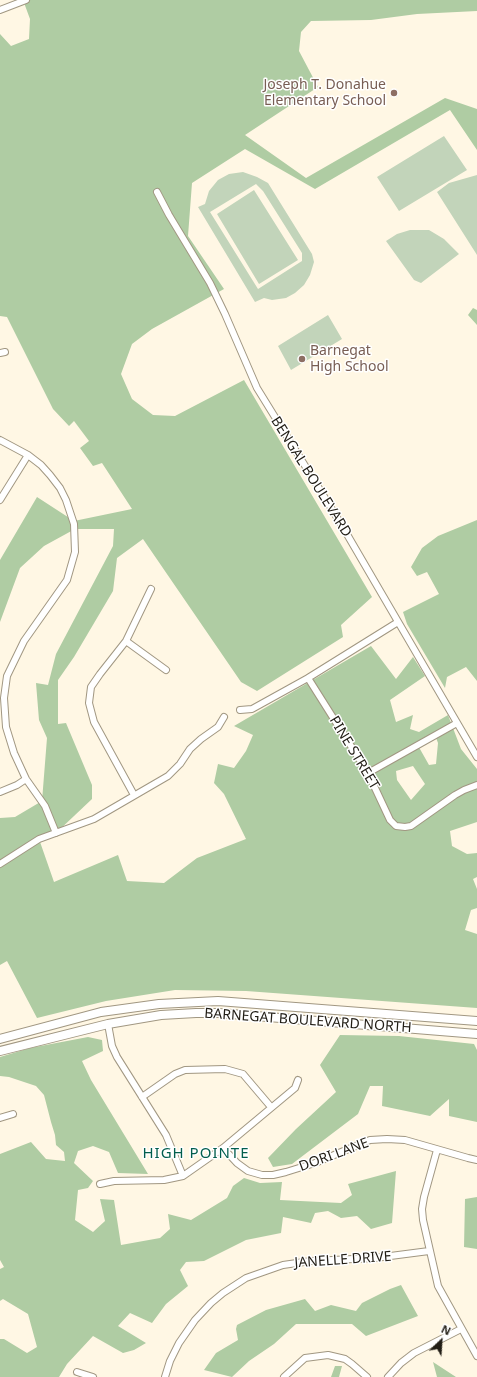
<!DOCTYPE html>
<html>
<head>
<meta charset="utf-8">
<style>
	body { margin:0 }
	#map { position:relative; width:477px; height:1377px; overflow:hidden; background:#fff7e4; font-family:"Noto Sans",sans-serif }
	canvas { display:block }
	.north { position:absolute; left:421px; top:1321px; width:40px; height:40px; -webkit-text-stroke:3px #fff; paint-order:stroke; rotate:25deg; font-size:11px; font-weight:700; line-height:16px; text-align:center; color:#211d15 }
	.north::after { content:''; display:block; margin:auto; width:14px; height:18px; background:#211d15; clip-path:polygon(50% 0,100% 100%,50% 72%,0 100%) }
</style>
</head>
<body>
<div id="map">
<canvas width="477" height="1377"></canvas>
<div class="north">N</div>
</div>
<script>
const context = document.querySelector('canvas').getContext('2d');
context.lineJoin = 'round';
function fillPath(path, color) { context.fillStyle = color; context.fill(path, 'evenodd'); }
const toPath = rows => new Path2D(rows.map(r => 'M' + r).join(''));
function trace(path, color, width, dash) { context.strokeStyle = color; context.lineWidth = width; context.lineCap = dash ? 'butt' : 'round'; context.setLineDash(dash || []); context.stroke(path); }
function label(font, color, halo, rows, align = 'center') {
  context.font = font + ' "Noto Sans",sans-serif'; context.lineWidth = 3; context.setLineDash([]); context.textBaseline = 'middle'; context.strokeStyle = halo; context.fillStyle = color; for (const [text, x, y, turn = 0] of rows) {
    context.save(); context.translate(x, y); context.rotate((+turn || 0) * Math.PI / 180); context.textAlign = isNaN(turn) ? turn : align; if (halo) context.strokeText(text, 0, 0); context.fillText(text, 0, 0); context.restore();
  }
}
const green = toPath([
	[444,136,467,170,399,211,377,177],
	[243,172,257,177,268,183,312,254,314,262,310,275,304,285,295,293,286,298,272,300,264,298,255,302,198,207,205,204,209,191,218,180,229,174],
	[256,184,263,191,302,253,302,261,258,289,210,212],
	[477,175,477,255,437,192,449,183],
	[254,190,298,260,259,284,217,214],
	[410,230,429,230,444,239,459,254,421,283,414,280,386,241,397,234],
	[328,315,342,339,291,370,278,346]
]);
const forest = toPath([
	[23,0,477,0,477,11,417,14,371,20,311,21,301,32,299,51,318,87,245,135,306,178,445,98,477,109,477,150,450,110,315,189,245,149,192,183,188,236,224,289,152,329,132,344,121,374,132,399,153,415,175,416,244,380,372,597,341,625,343,637,257,691,241,682,143,539,117,558,113,591,74,657,58,680,58,724,66,723,92,785,92,799,56,833,39,839,54,882,118,855,127,881,164,883,197,858,246,839,224,794,214,783,218,764,234,768,246,751,253,735,234,726,371,646,396,679,413,657,425,676,390,700,396,722,413,715,410,729,419,732,448,715,461,749,477,769,477,822,450,831,452,846,467,854,477,853,477,877,473,879,477,889,477,908,471,910,465,930,477,934,477,1008,246,991,175,990,106,1001,37,1018,7,961,0,965,0,818,15,817,42,801,47,738,39,720,36,683,48,685,56,654,113,546,114,529,75,529,44,546,20,568,0,622,0,560,37,497,74,521,132,509,102,463,93,466,80,448,89,441,74,421,69,426,53,409,7,317,0,316,0,34,11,46,29,39,30,19],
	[435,735,438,743,436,764,429,765,416,742],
	[413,766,425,784,411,800,397,780,396,771],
	[473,308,477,310,477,325,468,315],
	[477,520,477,681,466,667,447,677,445,688,407,624,403,612,439,594,427,572,417,576,411,567,422,548,438,536],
	[340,1035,399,1036,474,1044,477,1050,477,1122,449,1116,449,1099,430,1116,382,1106,383,1086,370,1086,358,1114,292,1164,273,1167,268,1158,296,1129,336,1092,320,1065],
	[88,1037,102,1040,103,1051,82,1061,91,1080,148,1174,118,1173,109,1152,93,1146,78,1151,74,1163,93,1181,88,1188,78,1190,75,1220,93,1232,105,1221,100,1199,114,1200,121,1245,160,1238,170,1229,168,1214,191,1220,227,1198,233,1186,244,1178,260,1183,282,1182,280,1200,341,1203,352,1195,348,1184,396,1171,392,1223,371,1229,357,1216,341,1218,328,1211,315,1213,311,1223,283,1217,281,1233,246,1240,204,1261,186,1262,180,1270,188,1286,166,1304,152,1323,130,1313,118,1326,146,1343,134,1350,123,1353,93,1336,67,1364,59,1377,0,1377,0,1339,4,1339,27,1353,37,1347,28,1314,3,1299,0,1301,0,1269,4,1267,0,1260,0,1154,31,1142,46,1159,65,1161,64,1152,56,1145,55,1135,51,1122,44,1095,36,1086,9,1077,0,1076,0,1057,30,1048],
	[477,1197,477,1249,464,1247,465,1199],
	[401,1285,418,1316,366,1336,352,1324,296,1324,274,1344,249,1361,232,1377,204,1370,216,1353,238,1340,236,1329,237,1325,266,1310,305,1299,315,1311,331,1305,356,1311,362,1303,390,1289],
	[433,1362,456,1377,437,1377],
	[335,1366,342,1366,339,1377,331,1377]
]);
const street = toPath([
	[0,10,26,0],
	[157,192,169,215,210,283,225,314,257,388,341,524,477,757],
	[0,353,5,352],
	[0,440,28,455,41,465,50,475,60,488,66,500,74,524,75,552,67,580,24,641,7,676,4,698,6,727,14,753,26,779,45,806,56,833],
	[0,500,28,455],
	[126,641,166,670],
	[308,678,368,773,390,820,396,826,405,827,411,826,455,795,464,790,477,785],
	[240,710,252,709,308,678,398,622],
	[368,773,457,723],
	[0,792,17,785,26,779],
	[134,795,94,722,89,703,91,687,100,674,126,641,151,589],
	[0,864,39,839,94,819,168,776,180,764,190,749,201,739,218,727,224,717],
	[108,1024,112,1046,117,1057,166,1135,183,1176],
	[142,1097,175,1074,185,1070,225,1069,243,1074,271,1107],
	[0,1118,13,1114],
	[223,1148,237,1163,248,1171,262,1175,273,1175,286,1172,315,1163,370,1140,387,1139,405,1140,468,1158,477,1160],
	[437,1150,424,1197,422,1209,423,1220,438,1286,477,1356],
	[100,1184,114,1181,164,1180,183,1176,223,1148,295,1088,298,1080],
	[77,1372,93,1377],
	[165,1377,170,1361,179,1343,195,1320,211,1303,223,1293,246,1278,283,1265,311,1261,375,1258,429,1251],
	[284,1377,305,1358,328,1355,345,1359,352,1364,367,1377],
	[388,1377,401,1363,414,1353,461,1329]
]);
const secondary = toPath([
	[0,1039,101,1012,159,1004,218,1001,477,1021],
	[0,1051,108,1024,161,1015,196,1013,219,1013,477,1034]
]);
const markers = [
	[394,93,4,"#8d6e63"],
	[302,359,4,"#8d6e63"]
];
const educationNames = [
	["Joseph T. Donahue",386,85],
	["Elementary School",386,101],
	["Barnegat",310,351,"left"],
	["High School",310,367,"left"]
];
const streetNames = [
	["BENGAL BOULEVARD",311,477,58],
	["PINE STREET",354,753,59],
	["BARNEGAT BOULEVARD NORTH",308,1021,4],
	["DORI LANE",334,1155,-20],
	["JANELLE DRIVE",343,1260,-4]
];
const neighbourhoodNames = [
	["HIGH POINTE",196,1154]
];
fillPath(green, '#c2d4ba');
fillPath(forest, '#afcca3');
trace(street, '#a19782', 8);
trace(secondary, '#a19782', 10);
trace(street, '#fff', 6);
trace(secondary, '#fff', 8);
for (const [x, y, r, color] of markers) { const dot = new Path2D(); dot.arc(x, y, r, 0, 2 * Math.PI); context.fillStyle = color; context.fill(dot); trace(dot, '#fff', 1.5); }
label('14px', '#785e54', '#fff', educationNames, 'right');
label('14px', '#211d15', '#fff', streetNames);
context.letterSpacing = '1px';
label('15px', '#025e4e', '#fff', neighbourhoodNames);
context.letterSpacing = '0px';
</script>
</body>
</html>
